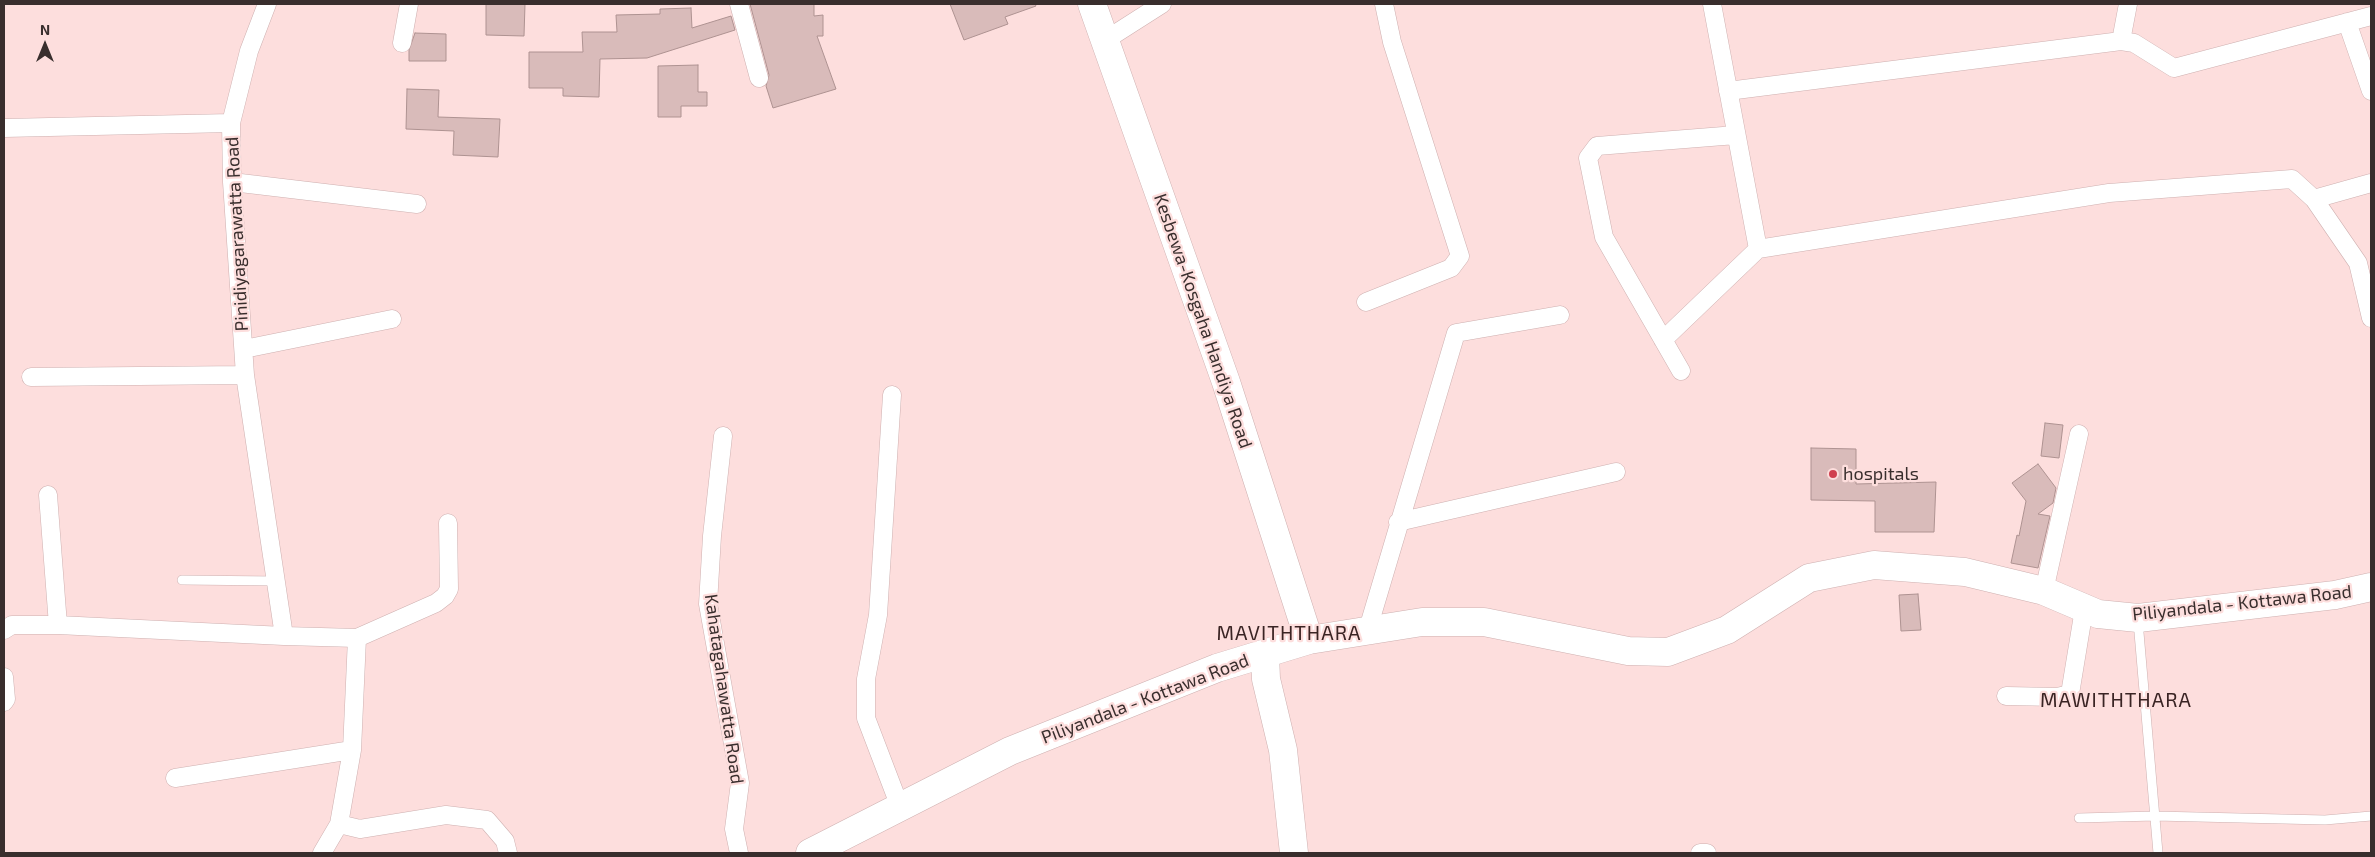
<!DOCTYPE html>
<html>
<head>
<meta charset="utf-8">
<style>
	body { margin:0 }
	#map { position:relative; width:2375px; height:857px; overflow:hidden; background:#fddedd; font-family:"Exo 2",sans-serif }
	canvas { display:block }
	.frame { position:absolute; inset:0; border:5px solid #392e2d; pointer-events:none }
	.north { position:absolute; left:20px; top:20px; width:50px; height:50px; -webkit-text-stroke:4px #fddedd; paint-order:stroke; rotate:0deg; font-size:14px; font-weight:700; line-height:20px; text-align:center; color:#392e2d }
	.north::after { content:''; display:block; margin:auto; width:18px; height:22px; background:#392e2d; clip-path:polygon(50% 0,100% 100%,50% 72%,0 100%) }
</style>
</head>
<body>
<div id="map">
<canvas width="2375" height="857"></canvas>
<div class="frame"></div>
<div class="north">N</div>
</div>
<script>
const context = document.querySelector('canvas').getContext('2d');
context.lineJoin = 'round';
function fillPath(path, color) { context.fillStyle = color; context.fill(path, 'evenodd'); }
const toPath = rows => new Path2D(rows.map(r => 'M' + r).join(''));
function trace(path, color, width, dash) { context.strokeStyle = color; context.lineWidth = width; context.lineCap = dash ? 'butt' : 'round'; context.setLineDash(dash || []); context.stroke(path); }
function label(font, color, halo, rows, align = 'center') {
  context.font = font + ' "Exo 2",sans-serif'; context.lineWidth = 4.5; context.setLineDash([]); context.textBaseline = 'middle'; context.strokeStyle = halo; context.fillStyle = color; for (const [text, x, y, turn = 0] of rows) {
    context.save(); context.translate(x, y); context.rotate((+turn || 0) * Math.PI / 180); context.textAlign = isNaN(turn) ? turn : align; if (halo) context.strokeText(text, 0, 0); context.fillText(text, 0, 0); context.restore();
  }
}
const building = toPath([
	[486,4,525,4,524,36,486,35,486,4],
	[750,4,814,4,814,16,823,15,823,36,817,36,836,89,773,108,766,86,769,75,750,4],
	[950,4,1035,4,1036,6,1005,17,1008,24,964,40,950,4],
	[691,8,692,28,731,16,735,30,647,58,600,59,599,97,563,96,563,88,529,88,529,52,583,52,582,32,617,32,616,15,660,14,660,9,691,8],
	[415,33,446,34,446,61,409,61,409,50,415,33],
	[698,65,698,92,707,92,707,106,681,106,681,117,658,117,658,66,698,65],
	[407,89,439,90,438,117,500,119,498,157,453,155,454,131,406,129,407,89],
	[2045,423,2063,425,2059,458,2041,456,2045,423],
	[1811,448,1856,449,1856,484,1936,482,1934,532,1875,532,1875,501,1811,500,1811,448],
	[2038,464,2056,488,2053,503,2038,514,2050,516,2038,568,2011,563,2017,535,2019,536,2026,501,2012,483,2038,464],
	[1918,594,1921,630,1901,631,1899,595,1918,594]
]);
const service = toPath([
	[182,580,276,581],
	[2138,621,2158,853],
	[2079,818,2155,816,2325,820,2371,816]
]);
const minor = toPath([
	[267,4,249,51,231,123,232,182,245,375,284,636,357,638,352,750,339,824,360,829,446,815,487,820,505,841,508,853],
	[739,4,759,78],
	[1712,4,1758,249,2109,193,2292,179,2314,199,2358,263,2371,318],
	[2347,22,2371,91],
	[1104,41,1162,4],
	[2121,41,2128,4],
	[402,43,409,4],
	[1728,91,2121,41,2134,43,2174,68,2371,16],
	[4,128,231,123],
	[232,182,417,204],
	[2314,199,2371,183],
	[1366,302,1451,268,1460,256,1392,42,1384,4],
	[1663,340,1758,249],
	[244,349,392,319],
	[1681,371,1604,237,1588,158,1597,146,1736,135],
	[31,377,245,375],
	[892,395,878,615,866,679,866,718,900,807],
	[723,436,712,536,708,604,740,783,734,829,739,853],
	[48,495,58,625],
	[1398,522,1616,472],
	[2044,591,2079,434],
	[4,630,12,625,58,625,284,636],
	[1367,632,1456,333,1560,315],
	[357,638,436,603,445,596,449,589,448,523],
	[4,677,6,699,4,702],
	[2006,696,2057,697,2070,694,2084,609],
	[175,778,352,750],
	[322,853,339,824],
	[1700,853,1707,853]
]);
const primary = toPath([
	[1092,4,1226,382,1309,640],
	[1265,654,1266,679,1283,750,1294,853],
	[810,853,1010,751,1217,668,1309,640,1422,622,1484,622,1628,651,1668,652,1727,630,1809,578,1874,565,1965,572,2044,591,2098,614,2138,618,2335,595,2371,587]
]);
const markers = [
	[1833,474,5,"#d0404f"]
];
const streetNames = [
	["Pinidiyagarawatta Road",237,234,-93],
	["Kesbewa-Kosgaha Handiya Road",1203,321,71],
	["Piliyandala - Kottawa Road",2242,603,-6],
	["Kahatagahawatta Road",724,689,82],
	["Piliyandala - Kottawa Road",1145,699,-21]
];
const poiNames = [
	["hospitals",1843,474]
];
const quarterNames = [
	["MAVITHTHARA",1289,633],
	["MAWITHTHARA",2116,700]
];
fillPath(building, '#d9bbba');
trace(building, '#ae9291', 1);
trace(service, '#ceb0b0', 10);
trace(minor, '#ceb0b0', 19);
trace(primary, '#ceb0b0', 29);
trace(service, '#fff', 9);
trace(minor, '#fff', 18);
trace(primary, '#fff', 28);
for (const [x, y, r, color] of markers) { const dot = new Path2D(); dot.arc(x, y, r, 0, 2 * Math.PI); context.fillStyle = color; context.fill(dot); trace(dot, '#fddedd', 2); }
label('18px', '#392e2d', '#fddedd', streetNames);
label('18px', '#392e2d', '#fddedd', poiNames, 'left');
context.letterSpacing = '1px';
label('20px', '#3a2424', '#fddedd', quarterNames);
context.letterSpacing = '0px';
</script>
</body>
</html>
